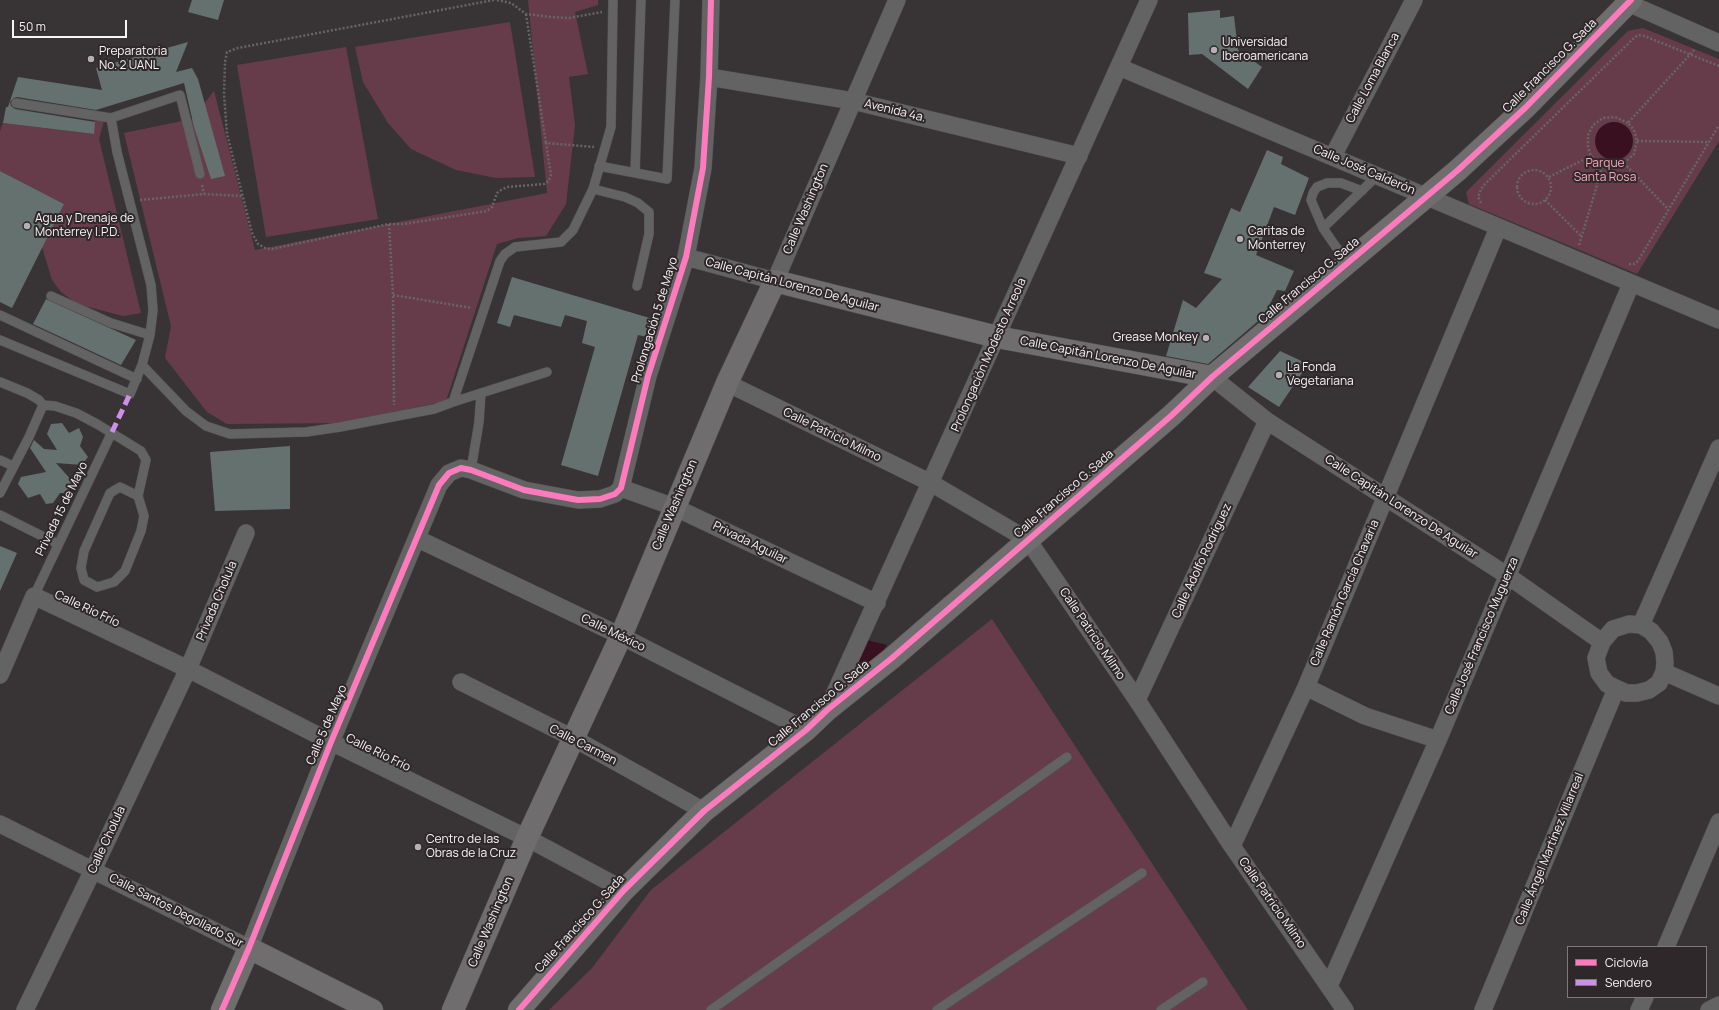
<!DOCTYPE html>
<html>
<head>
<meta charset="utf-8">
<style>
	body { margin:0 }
	#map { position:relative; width:1719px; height:1010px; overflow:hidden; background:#383435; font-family:Manrope,sans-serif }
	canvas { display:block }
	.legend { position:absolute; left:1567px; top:946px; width:140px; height:52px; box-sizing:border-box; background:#2f282a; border:1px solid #7f797b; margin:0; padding:5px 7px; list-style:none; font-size:12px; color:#f8f3f5 }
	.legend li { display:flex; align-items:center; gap:8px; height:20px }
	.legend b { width:20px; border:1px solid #7f797b }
	.scale { position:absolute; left:12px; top:20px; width:115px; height:18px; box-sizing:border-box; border:2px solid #f8f3f5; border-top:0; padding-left:5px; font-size:12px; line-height:14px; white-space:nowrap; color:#f8f3f5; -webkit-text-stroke:3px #2f282a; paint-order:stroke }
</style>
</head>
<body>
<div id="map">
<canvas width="1719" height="1010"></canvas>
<ul class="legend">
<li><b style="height:5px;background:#fd7abc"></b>Ciclovía</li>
<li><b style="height:5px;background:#ce8fe9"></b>Sendero</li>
</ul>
<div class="scale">50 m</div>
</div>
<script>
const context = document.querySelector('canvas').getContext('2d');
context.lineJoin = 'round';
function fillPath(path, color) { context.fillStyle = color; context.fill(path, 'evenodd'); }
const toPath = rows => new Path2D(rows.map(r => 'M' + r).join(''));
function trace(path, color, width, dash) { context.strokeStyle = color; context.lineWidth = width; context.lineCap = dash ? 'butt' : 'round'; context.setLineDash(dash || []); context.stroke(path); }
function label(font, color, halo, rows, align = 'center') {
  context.font = font + ' Manrope,sans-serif'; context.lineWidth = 4; context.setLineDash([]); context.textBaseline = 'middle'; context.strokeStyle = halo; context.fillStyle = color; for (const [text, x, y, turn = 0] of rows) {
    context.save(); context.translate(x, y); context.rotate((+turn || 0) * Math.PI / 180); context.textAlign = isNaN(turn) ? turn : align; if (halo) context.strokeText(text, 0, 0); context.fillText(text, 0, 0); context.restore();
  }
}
const green = toPath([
	[528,0,598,0,598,5,575,12,588,74,569,77,575,125,566,204,546,236,518,238,497,244,446,401,340,423,227,424,207,412,165,358,171,326,124,133,192,119,214,91,255,250,547,193],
	[510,22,535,177,496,178,456,170,411,149,388,123,363,82,355,47],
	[1643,28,1719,59,1719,141,1637,274,1469,204,1466,192,1628,31],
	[346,47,378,219,266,237,237,65],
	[105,117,99,139,141,313,123,316,77,304,61,292,52,280,42,247,64,204,0,171,0,131,3,123,93,134,95,118],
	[992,619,1248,1010,549,1010,592,968,651,890]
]);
const water = toPath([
	'1595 141a19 19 0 1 1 38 0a19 19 0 1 1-38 0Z',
	[867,640,887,645,873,665,857,662]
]);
const building = toPath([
	[192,0,224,0,218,20,188,12],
	[1220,10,1220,18,1234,16,1238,50,1262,67,1248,89,1202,54,1189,55,1188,13],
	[188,42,176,72,192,68,198,79,225,176,211,179,194,127,184,83,96,110,17,97,14,98,10,102,11,106,15,109,95,122,94,134,3,123,6,107,8,107,18,77,102,90,96,68],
	[1267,150,1283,157,1281,164,1309,178,1295,215,1274,207,1256,255,1294,271,1285,291,1277,290,1264,316,1208,364,1166,356,1183,300,1196,308,1222,279,1204,273,1231,208,1240,212],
	[0,171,64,204,12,308,0,302],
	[512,277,653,319,648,337,638,335,598,476,561,465,595,347,582,343,587,321,565,315,561,327,514,315,510,327,497,323],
	[46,299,136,340,121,365,33,324],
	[1280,351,1308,364,1279,407,1248,387],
	[62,423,69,433,79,428,83,437,80,446,88,457,82,465,56,463,73,482,66,493,60,493,53,503,46,504,40,494,28,498,18,484,21,477,46,472,30,448,34,440,44,449,57,450,47,434,51,424],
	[290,446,290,509,215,511,210,452],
	[0,546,17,553,0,591]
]);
const path = toPath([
	[494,0,238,48,227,52,225,62,224,94,227,134,252,233,258,244,265,248,272,249,389,224,404,224,487,211,492,207,497,193,501,190,507,187,544,184,549,181,551,175,546,143,594,147],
	[497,0,511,3,526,14,551,17,569,18,602,12],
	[526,14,546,143],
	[1628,123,1615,117,1603,118,1593,125,1588,135,1588,147,1591,156,1603,165,1616,166,1624,163,1634,154,1637,141,1634,130,1628,123,1694,50],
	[1637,141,1708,142],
	[1624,163,1668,209],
	'1517 187a17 17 0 1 1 34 0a17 17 0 1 1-34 0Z',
	[1549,177,1591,156],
	[202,185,204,194],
	[140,200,204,194,242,196],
	[1545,200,1582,237],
	[1481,203,1478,197,1481,189,1485,184,1635,37,1639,35,1644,36,1719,66],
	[389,224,393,295,394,405],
	[1579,245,1603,165],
	[1629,264,1634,264,1638,261,1719,125],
	[393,295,472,308]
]);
const lane = toPath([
	[16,103,111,118,180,95,200,174],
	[599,166,667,179,675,0],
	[635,173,641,0],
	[593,189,625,197,638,203,649,212,649,234,637,286],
	[1323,228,1378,175],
	[1349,263,1336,247,1323,228,1311,200,1313,193,1317,187,1327,183,1341,183,1362,191],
	[51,296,111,323,150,335],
	[0,315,137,379],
	[0,340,130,394,142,365,150,335,153,310,151,285,117,152,111,118],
	[142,365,186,411,206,426,230,434,306,432,340,427,434,409,453,402,500,261,505,254,515,247,561,242,573,230,593,189,611,127,613,0],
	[0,382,27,393,39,400,43,405,29,437,0,493],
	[453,402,547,372],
	[43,405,55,406,76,413,97,424,141,451,146,460,138,496,144,516,141,531,125,571,114,582,97,587,84,580,81,568,84,551,110,493,120,487,138,496],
	[0,460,13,466],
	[471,470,479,422,481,393],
	[0,515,58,544],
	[34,596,112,432],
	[711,1010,1067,757],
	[937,1010,1142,873],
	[1161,1010,1203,982]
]);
const street = toPath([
	[1628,3,1719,43],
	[1119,67,1719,320],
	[709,77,853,101,1079,156],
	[1333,156,1414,0],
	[686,257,775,281,897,0],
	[1212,377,1267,421,1508,576,1602,642],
	[727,383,931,483,1028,540,1137,700,1232,846,1345,1010],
	[621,488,674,507,877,603],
	[418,539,621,636,806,730],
	[1629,624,1641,625,1651,631,1660,642,1664,652,1665,663,1664,672,1659,683,1649,690,1637,693,1626,693,1607,684,1599,673,1596,658,1602,642,1613,629,1629,624],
	[1641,625,1719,448],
	[1664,672,1719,696],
	[0,675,34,596,188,669,331,742,527,838,624,890],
	[461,682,573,738,704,811],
	[1306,687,1365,716,1438,740],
	[1137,700,1267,421],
	[828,708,1149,0],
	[0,824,249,948,331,742,439,485,449,473,461,468,471,470,524,490,578,500,600,499,615,494,621,488,648,376,686,257,703,168,709,77,711,0],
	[1232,846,1306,687,1498,228],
	[1666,947,1719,822],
	[1329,986,1438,740,1631,284],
	[25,1010,93,870,188,669,246,533],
	[1483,1010,1616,689],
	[1639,1010,1645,997],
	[1709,1010,1719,1005]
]);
const secondary = toPath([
	[222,1010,249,948,372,1010],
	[453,1010,527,838,621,636,727,383,775,281,997,337,1212,377],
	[519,1010,624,890,704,811,806,730,827,710,892,658,1172,415,1212,377,1458,170,1525,108,1631,0]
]);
const quiet = toPath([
	[112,432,130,394]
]);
const cycleway = toPath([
	[222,1010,249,948,331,742,439,485,449,473,461,468,471,470,524,490,578,500,600,499,615,494,621,488,648,376,686,257,703,168,709,77,711,0],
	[519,1010,624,890,704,811,806,730,827,710,892,658,1172,415,1212,377,1458,170,1525,108,1631,0]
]);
const markers = [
	[1214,50,4,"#b5b0b2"],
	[91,59,4,"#b5b0b2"],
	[27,226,4,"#b5b0b2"],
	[1240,239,4,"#b5b0b2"],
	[1206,338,4,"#b5b0b2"],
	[1279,375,4,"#b5b0b2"],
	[418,847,4,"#b5b0b2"]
];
const poiNames = [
	["Universidad",1222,43],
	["Iberoamericana",1222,57],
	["Preparatoria",99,52],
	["No. 2 UANL",99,66],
	["Agua y Drenaje de",35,219],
	["Monterrey I.P.D.",35,233],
	["Caritas de",1248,232],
	["Monterrey",1248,246],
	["Grease Monkey",1198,338,"right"],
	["La Fonda",1287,368],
	["Vegetariana",1287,382],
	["Centro de las",426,840],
	["Obras de la Cruz",426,854]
];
const streetNames = [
	["Calle Francisco G. Sada",1550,66,-45],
	["Calle Loma Blanca",1373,78,-62],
	["Avenida 4a.",895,111,14],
	["Calle José Calderón",1364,170,23],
	["Calle Washington",806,209,-67],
	["Calle Francisco G. Sada",1309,281,-40],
	["Calle Capitán Lorenzo De Aguilar",792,285,15],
	["Prolongación 5 de Mayo",655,320,-73],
	["Prolongación Modesto Arreola",989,355,-66],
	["Calle Capitán Lorenzo De Aguilar",1108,358,11],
	["Calle Patricio Milmo",832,435,26],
	["Calle Francisco G. Sada",1064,494,-41],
	["Calle Washington",675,505,-67],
	["Calle Capitán Lorenzo De Aguilar",1401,507,33],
	["Privada 15 de Mayo",62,509,-64],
	["Privada Aguilar",750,543,26],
	["Calle Adolfo Rodríguez",1202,561,-65],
	["Calle Ramón García Chavaria",1345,593,-67],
	["Privada Cholula",217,601,-67],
	["Calle Río Frío",87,609,25],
	["Calle México",613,633,26],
	["Calle Patricio Milmo",1092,634,56],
	["Calle José Francisco Muguerza",1482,636,-67],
	["Calle Francisco G. Sada",819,704,-40],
	["Calle 5 de Mayo",327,725,-67],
	["Calle Carmen",583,745,27],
	["Calle Río Frío",378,753,26],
	["Calle Cholula",107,840,-65],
	["Calle Ángel Martínez Villarreal",1550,849,-68],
	["Calle Patricio Milmo",1272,903,55],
	["Calle Santos Degollado Sur",176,911,27],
	["Calle Washington",491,922,-67],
	["Calle Francisco G. Sada",580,924,-48]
];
const parkNames = [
	["Parque",1605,164],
	["Santa Rosa",1605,178]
];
fillPath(green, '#673c4a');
fillPath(water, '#381020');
fillPath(building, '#65716f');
trace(lane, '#525050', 10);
trace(street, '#525050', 18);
trace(secondary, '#525050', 23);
trace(path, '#686566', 2.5, [2, 2]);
trace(lane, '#646363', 9);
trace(street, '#646363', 17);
trace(secondary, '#6f6d6d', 22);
trace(quiet, '#ce8fe9', 5, [10, 5]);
trace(cycleway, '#fd7abc', 6);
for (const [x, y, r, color] of markers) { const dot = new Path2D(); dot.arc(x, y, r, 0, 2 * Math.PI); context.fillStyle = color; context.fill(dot); trace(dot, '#2f282a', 1.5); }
label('12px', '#f8f3f5', '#2f282a', poiNames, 'left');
label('12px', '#f8f3f5', '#2f282a', streetNames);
label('12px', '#faa8c0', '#2f282a', parkNames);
</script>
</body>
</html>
